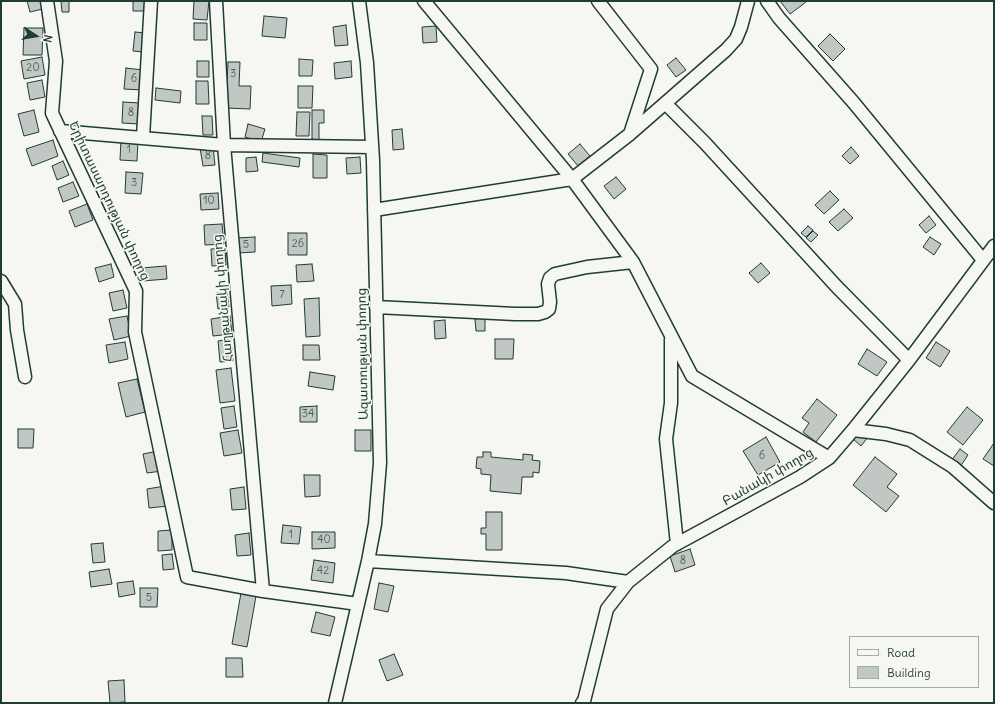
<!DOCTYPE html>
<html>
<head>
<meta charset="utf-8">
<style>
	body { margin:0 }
	#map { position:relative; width:995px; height:704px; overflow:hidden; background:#f6f6f2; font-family:Delius,sans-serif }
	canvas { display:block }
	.frame { position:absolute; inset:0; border:2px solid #1f3d34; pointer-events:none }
	.legend { position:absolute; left:849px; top:636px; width:130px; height:52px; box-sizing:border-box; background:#f6f6f2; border:1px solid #a0aca6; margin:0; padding:5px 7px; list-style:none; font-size:12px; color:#1f3d34 }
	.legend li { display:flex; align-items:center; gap:8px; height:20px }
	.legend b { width:20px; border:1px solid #a0aca6 }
	.north { position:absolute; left:16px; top:16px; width:40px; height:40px; -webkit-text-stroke:3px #f6f6f2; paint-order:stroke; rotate:102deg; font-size:11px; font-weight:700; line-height:16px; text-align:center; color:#1f3d34 }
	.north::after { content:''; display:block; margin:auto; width:14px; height:18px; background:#1f3d34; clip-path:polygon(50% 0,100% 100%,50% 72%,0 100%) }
</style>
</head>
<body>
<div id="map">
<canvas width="995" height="704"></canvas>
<div class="frame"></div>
<ul class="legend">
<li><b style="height:5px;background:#f6f6f2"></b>Road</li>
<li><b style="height:11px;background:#c1c8c3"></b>Building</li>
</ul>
<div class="north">N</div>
</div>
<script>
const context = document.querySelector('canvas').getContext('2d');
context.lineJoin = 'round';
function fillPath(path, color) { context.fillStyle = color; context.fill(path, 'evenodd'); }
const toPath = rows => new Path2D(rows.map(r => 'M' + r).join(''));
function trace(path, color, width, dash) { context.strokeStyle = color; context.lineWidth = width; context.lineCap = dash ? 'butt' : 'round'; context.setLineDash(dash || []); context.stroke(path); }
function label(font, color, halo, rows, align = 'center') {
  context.font = font + ' Delius,"Noto Sans Armenian",sans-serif'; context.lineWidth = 3; context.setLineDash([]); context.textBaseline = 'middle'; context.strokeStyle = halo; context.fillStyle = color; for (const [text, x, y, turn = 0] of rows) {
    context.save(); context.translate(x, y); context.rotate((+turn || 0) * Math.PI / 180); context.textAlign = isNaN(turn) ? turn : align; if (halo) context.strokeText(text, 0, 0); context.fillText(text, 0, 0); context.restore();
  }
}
const building = toPath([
	[27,1,41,1,43,9,30,12,27,1],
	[61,1,69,1,69,12,62,12,61,1],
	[133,1,146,1,146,11,133,11,133,1],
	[194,1,209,1,207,20,193,19,194,1],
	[780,1,805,1,806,2,790,14,780,1],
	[264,16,287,18,285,38,262,36,264,16],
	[194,23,207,23,207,40,194,40,194,23],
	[346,25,348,45,335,46,333,27,346,25],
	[436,26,437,42,423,43,422,27,436,26],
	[24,28,43,28,42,55,23,55,24,28],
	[135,32,145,33,144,52,133,51,135,32],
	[830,34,845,49,833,61,818,46,830,34],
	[42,57,45,75,24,79,21,61,42,57],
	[676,58,686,70,676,77,667,65,676,58],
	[299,59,313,60,312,76,299,76,299,59],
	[197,61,209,61,209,77,197,77,197,61],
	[351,61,352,77,335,79,334,63,351,61],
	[228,62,240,62,239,86,251,86,250,109,226,108,228,62],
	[126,68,143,70,142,90,124,89,126,68],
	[42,80,45,97,30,100,27,83,42,80],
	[196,81,208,81,209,104,196,104,196,81],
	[298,86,313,86,312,108,298,108,298,86],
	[156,88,181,91,180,103,155,100,156,88],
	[123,102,140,103,139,124,122,123,123,102],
	[34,110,39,132,24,136,18,114,34,110],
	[312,110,324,110,324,123,319,123,319,140,312,139,312,110],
	[297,112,310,112,309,136,296,136,297,112],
	[202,116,212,116,213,135,203,135,202,116],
	[248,124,265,129,261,142,245,137,248,124],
	[402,129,404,149,393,150,392,130,402,129],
	[121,139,138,140,137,161,120,160,121,139],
	[53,140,58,156,32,166,26,149,53,140],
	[580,144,590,156,578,166,568,154,580,144],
	[213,146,215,165,203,166,200,148,213,146],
	[851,147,859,156,850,164,842,156,851,147],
	[263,153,300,158,299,167,262,162,263,153],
	[313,154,327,155,327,178,313,178,313,154],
	[256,157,258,171,246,172,246,158,256,157],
	[360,157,361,173,347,174,346,158,360,157],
	[63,161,69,175,57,180,52,166,63,161],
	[126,172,143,173,141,194,125,193,126,172],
	[616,177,626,189,614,199,604,186,616,177],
	[73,182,79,196,63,202,58,188,73,182],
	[830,191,839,200,824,214,815,205,830,191],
	[218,193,219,209,201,210,200,194,218,193],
	[87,204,93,220,75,227,69,211,87,204],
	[844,209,853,218,838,231,829,222,844,209],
	[929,216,936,225,926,233,919,225,929,216],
	[222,224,224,244,205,245,204,225,222,224],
	[808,226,813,230,806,237,801,233,808,226],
	[813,231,818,235,811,242,806,238,813,231],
	[288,233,307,233,307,255,288,255,288,233],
	[255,237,255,252,237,253,236,238,255,237],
	[930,237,941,244,934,255,923,247,930,237],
	[225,248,226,265,212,266,211,249,225,248],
	[761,263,770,273,758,283,749,273,761,263],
	[111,264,114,277,99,282,95,268,111,264],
	[312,264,314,281,297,282,296,265,312,264],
	[166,266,167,279,142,281,141,268,166,266],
	[291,285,292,304,272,306,271,286,291,285],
	[123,290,127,308,113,311,109,293,123,290],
	[227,292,229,307,218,309,216,293,227,292],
	[319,298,320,336,306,337,304,299,319,298],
	[127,316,131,336,114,340,109,319,127,316],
	[230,316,232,334,213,336,211,319,230,316],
	[485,318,485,331,476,331,475,319,485,318],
	[445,320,446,338,435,339,434,321,445,320],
	[231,339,233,361,220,362,218,341,231,339],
	[495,339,514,339,513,359,495,359,495,339],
	[125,342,128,359,109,363,106,345,125,342],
	[936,342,950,351,940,367,926,358,936,342],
	[303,345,319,345,320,360,303,360,303,345],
	[867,349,887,362,877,376,858,364,867,349],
	[231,368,235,401,220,403,216,370,231,368],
	[310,372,335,376,333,390,308,386,310,372],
	[137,379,145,412,126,417,118,383,137,379],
	[817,399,837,415,816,442,803,432,809,423,802,418,817,399],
	[234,406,237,427,224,429,221,408,234,406],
	[317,406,317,422,300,422,300,407,317,406],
	[967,407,983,420,963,445,947,432,967,407],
	[18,429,34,429,33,448,18,448,18,429],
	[238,430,242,453,224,456,220,433,238,430],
	[355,430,371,430,371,451,355,451,355,430],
	[855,436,868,437,861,446,853,439,855,436],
	[766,437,780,462,758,475,743,451,766,437],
	[994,443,994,466,983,459,994,443],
	[960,449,968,455,960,467,951,461,960,449],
	[158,451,162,471,147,473,143,454,158,451],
	[483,452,491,452,491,457,523,460,523,454,533,455,532,460,540,461,539,473,533,472,533,477,522,477,521,494,490,491,491,475,481,474,481,469,476,468,477,457,483,457,483,452],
	[875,457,897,474,887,487,899,496,886,512,853,485,875,457],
	[304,475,320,475,320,496,305,497,304,475],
	[165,486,168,506,149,508,147,489,165,486],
	[244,487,246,509,232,510,230,489,244,487],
	[486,512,502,512,502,550,486,550,486,534,481,534,481,528,486,528,486,512],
	[283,525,301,527,299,544,281,543,283,525],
	[172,530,172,550,158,551,158,531,172,530],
	[312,532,335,532,335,548,312,549,312,532],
	[249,533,251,555,237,556,235,535,249,533],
	[103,543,105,562,93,563,91,544,103,543],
	[690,549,695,565,675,572,670,556,690,549],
	[172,554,174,569,163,570,162,555,172,554],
	[314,560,335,563,333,583,311,580,314,560],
	[109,569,112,584,91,587,89,572,109,569],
	[133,581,135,594,119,597,117,583,133,581],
	[379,583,394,586,388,612,374,609,379,583],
	[140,588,158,588,157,607,140,607,140,588],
	[241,593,256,596,247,647,232,644,241,593],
	[316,612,335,617,330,636,311,632,316,612],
	[394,654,403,675,387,681,379,660,394,654],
	[226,658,242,658,243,677,226,677,226,658],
	[124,680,125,702,110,703,108,681,124,680]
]);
const minor = toPath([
	[47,1,56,61,52,113,136,291,135,332,187,577,263,591,358,604],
	[216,1,224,145,263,591],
	[424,1,572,179,633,262,692,376,829,458],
	[767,1,779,18,854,103,983,260],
	[665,103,705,143,837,287,909,360],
	[60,131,224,145,372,147],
	[631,133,726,50,736,39,741,27,748,1],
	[143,137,151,1],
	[374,210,572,179,630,134,651,69,598,1],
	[1,281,15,304,17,330,25,377],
	[376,307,515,314,538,314,545,312,549,309,550,302,548,284,550,278,555,274,587,267,633,262],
	[671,339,671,403,666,439,677,544],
	[853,430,886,434,910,440,953,467,994,503],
	[368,561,566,573,628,582],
	[335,703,368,561,375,524,380,463,373,160,367,63,359,1],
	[582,703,584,701,607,609,628,582,673,546,800,477,829,458,853,430,909,360,994,246]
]);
const numberNames = [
	["20",33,68],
	["3",233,74],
	["6",134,79],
	["8",131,113],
	["1",129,150],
	["8",208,156],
	["3",134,183],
	["10",209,201],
	["26",298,244],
	["5",246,245],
	["7",282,295],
	["34",308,414],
	["6",762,456],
	["1",291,535],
	["40",324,540],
	["8",683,561],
	["42",323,571],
	["5",149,598]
];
const streetNames = [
	["Երիտասարդության փողոց",109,201,65],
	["Հաղթանակի փողոց",223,298,-95],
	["Ազատության փողոց",363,354,-91],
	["Բանակի փողոց",768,477,-30]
];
fillPath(building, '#c1c8c3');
trace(building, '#1f3d34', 1);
trace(minor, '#1f3d34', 15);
trace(minor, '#f6f6f2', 12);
label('11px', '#486058', null, numberNames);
label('13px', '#1f3d34', '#f6f6f2', streetNames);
</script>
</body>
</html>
